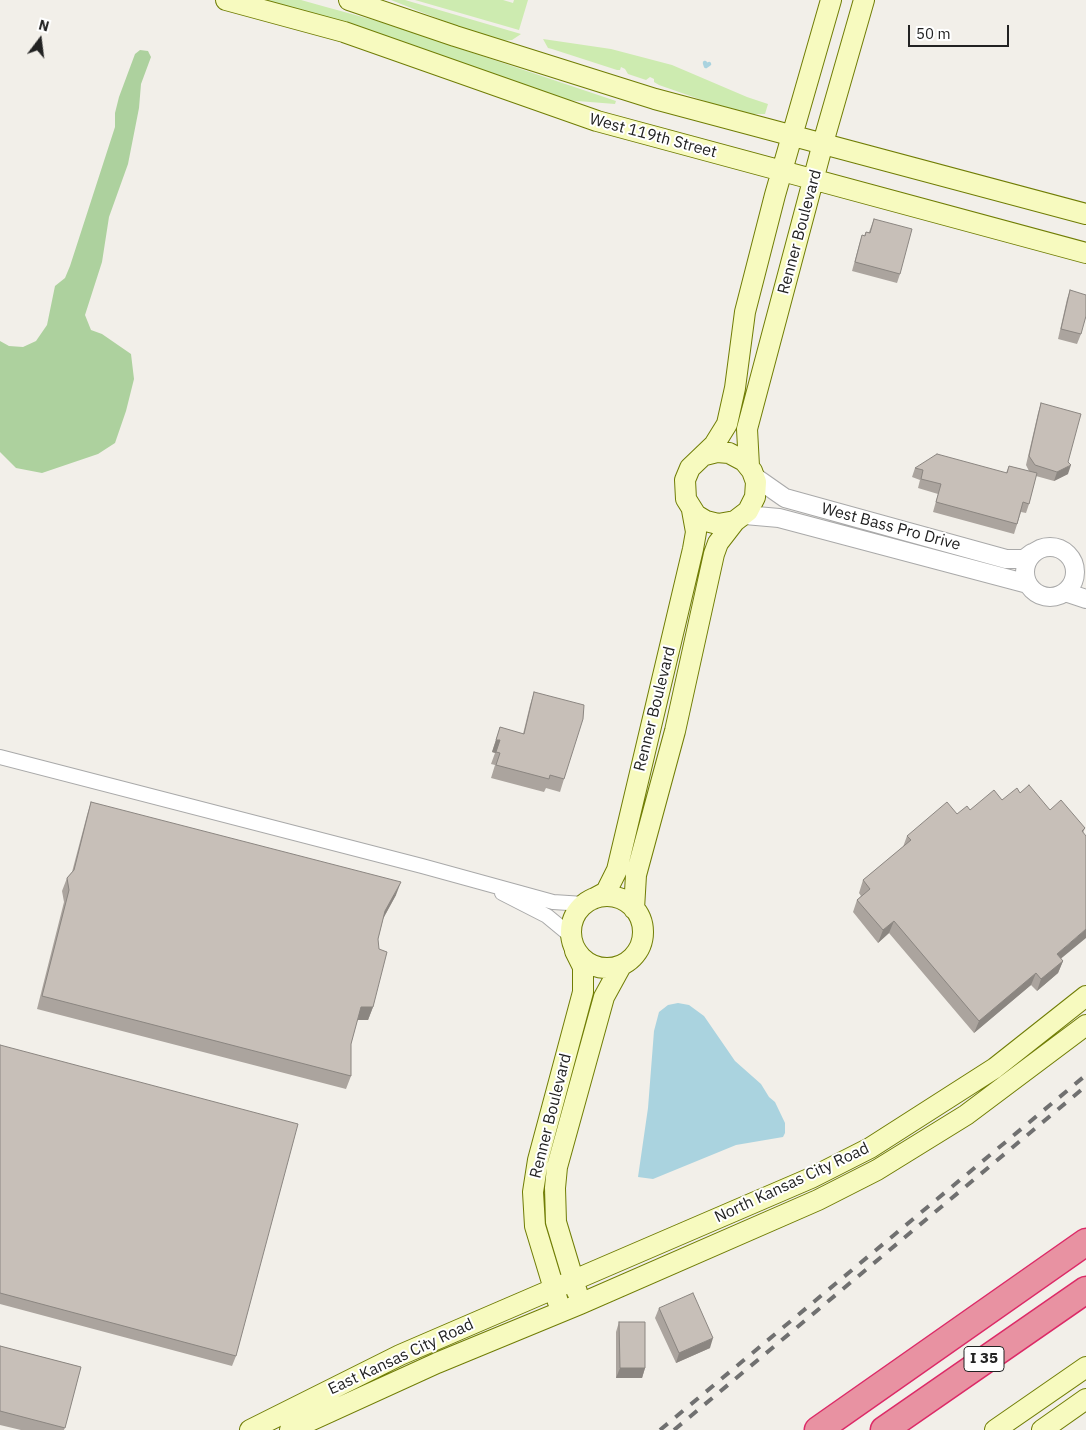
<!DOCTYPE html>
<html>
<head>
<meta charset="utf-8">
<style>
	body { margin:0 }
	#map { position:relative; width:1086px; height:1430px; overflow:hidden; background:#f2efe9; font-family:"IBM Plex Sans",sans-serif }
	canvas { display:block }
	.north { position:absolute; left:15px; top:15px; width:50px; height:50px; -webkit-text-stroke:4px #fff; paint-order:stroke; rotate:15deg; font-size:14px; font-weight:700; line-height:20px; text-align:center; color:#222 }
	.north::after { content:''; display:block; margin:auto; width:18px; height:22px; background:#222; clip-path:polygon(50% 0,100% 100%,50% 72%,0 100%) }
	.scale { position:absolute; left:908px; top:25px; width:101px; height:22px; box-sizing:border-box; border:2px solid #222; border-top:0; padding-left:6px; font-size:15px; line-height:18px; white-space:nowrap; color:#222; -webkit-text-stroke:4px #fff; paint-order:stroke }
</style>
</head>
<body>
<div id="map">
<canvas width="1086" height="1430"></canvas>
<div class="north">N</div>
<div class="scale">50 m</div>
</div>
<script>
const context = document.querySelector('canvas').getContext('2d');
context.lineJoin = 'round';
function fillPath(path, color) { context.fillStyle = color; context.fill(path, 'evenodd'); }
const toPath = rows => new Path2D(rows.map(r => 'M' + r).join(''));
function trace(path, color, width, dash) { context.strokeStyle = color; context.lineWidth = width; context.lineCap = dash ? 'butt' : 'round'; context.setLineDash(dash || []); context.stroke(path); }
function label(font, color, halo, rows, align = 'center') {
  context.font = font + ' "IBM Plex Sans",sans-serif'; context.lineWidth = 4; context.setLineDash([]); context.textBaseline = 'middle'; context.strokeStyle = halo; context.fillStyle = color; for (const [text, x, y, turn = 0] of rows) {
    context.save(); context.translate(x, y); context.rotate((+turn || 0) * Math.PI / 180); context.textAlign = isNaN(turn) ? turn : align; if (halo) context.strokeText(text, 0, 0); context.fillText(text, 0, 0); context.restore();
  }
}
const grass = toPath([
	[257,0,301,0,326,7,381,22,616,101,615,104,565,100],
	[391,0,405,0,521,34,512,40,501,41,464,29],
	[415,0,503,0,513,3,514,0,528,0,519,30],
	[543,39,611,49,672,65,747,97,768,104,765,114,749,114,719,106,659,85,654,82,654,79,650,77,646,80,628,74,625,69,621,67,620,70,617,70,552,49,548,48]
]);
const forest = toPath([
	[140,50,148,51,151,57,141,84,139,108,128,164,109,217,102,262,85,315,91,330,102,334,131,354,134,379,126,411,115,443,98,454,42,473,16,468,0,452,0,341,9,346,23,347,36,341,47,325,55,286,65,278,70,266,115,127,115,113,119,97,135,54]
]);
const water = toPath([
	[678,1003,689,1005,704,1016,735,1061,761,1084,769,1097,775,1102,785,1123,785,1133,783,1137,736,1145,653,1179,638,1177,648,1108,654,1031,659,1012,668,1005]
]);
const stream = toPath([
	[705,63,706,66,709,64]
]);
const minor = toPath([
	[0,757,422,866,553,902,584,904],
	[502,893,547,916,570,935]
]);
const tertiary = toPath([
	[755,477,785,498,1006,559,1024,559,1032,553],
	[745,515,779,518,1028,584],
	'1025 572a25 25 0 1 1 50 0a25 25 0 1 1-50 0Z',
	[1065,592,1086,599]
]);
const secondary = toPath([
	[226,0,344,32,597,121,1086,253],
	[349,0,455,36,655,99,1086,214],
	[705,455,717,452,729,453,744,461,752,471,756,482,755,497,748,511,735,521,718,524,706,521,696,515,686,499,685,480,690,468,714,445,727,424,735,388,745,312,775,195,831,0],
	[749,466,747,429,823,143,864,0],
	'571 932a36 36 0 1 1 72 0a36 36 0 1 1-72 0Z',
	[593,899,606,892,617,870,693,549,696,532,692,510],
	[634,909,636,875,675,731,714,554,718,543,735,521],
	[577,1292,556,1222,555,1188,557,1167,604,997,621,966],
	[558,1302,535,1226,533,1192,538,1160,583,992,583,967,575,951],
	[250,1430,400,1355,811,1178,870,1148,995,1068,1086,996],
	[290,1430,437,1363,580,1304,818,1200,877,1170,966,1115,1086,1025],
	[995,1430,1086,1367],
	[1042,1430,1086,1399]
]);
const motorway = toPath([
	[818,1430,1086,1242],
	[884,1430,1086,1290]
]);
const rail = toPath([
	[660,1430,1086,1075],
	[674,1430,1086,1086]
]);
const wall = toPath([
	[874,219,900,274,897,283,852,271,859,245,862,235,864,236,866,232,869,232],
	[1070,290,1081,334,1077,344,1058,339,1067,299],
	[1041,403,1068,462,1068,474,1054,481,1036,476,1029,504,1026,513,1021,512,1014,534,933,512,938,494,918,488,920,480,912,477,915,468,1006,473,1009,466,1029,471,1026,465,1038,413],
	[534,692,564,779,560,792,546,788,544,792,491,778,495,765,491,764,495,753,492,752,500,727,523,734,530,705],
	[1020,793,1050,810,1085,828,1083,833,1061,959,1063,961,1058,973,1037,991,1031,985,974,1033,889,933,878,943,853,912,857,900,861,896,859,893,863,880,903,847,907,836,957,814,1002,800],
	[91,802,396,895,383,919,378,939,373,1007,368,1020,357,1020,351,1044,351,1076,346,1089,37,1009,64,902,62,891,67,878,72,872,87,815],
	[0,1045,236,1356,232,1366,0,1304],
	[659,1308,710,1348,676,1363,655,1318],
	[619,1322,645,1368,642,1378,616,1378,616,1332],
	[0,1346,81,1367,64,1430,21,1430,0,1425]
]);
const shadedWall = toPath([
	[1071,465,1068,474,1054,481,1057,472],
	[496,740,500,740,496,753,492,752],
	[401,882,396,895,380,924,385,911],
	[894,921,889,933,878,943,883,930],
	[1086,929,1086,938,1052,966,1057,954],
	[1063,961,1058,973,1037,991,1041,979],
	[1036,973,1031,985,974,1033,979,1021],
	[361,1007,373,1007,368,1020,356,1020],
	[713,1338,710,1348,676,1363,679,1353],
	[620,1368,645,1368,642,1378,616,1378]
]);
const building = toPath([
	[874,219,912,229,900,274,855,262,862,235,865,236,866,232,870,233,874,219],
	[1070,290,1086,295,1086,316,1081,334,1061,329,1070,290],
	[1041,403,1081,414,1068,462,1071,465,1057,472,1035,465,1029,456,1041,403],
	[937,454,1007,473,1009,466,1037,473,1029,504,1023,502,1017,524,936,502,941,484,921,479,923,470,915,468,937,454],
	[534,692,584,705,583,719,564,779,550,775,549,779,496,765,500,753,496,752,500,740,496,740,500,727,524,734,534,692],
	[1029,785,1050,810,1061,800,1085,828,1082,831,1086,836,1086,929,1057,954,1063,961,1041,979,1036,973,979,1021,894,921,883,930,857,900,870,889,863,880,911,840,907,836,947,802,957,814,967,806,970,810,994,790,1002,800,1017,788,1020,793,1029,785],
	[91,802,401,882,385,911,378,939,379,949,387,952,373,1007,361,1007,351,1044,351,1076,42,996,69,890,67,878,74,870,91,802],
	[0,1045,298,1124,236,1356,0,1293,0,1045],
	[693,1293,713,1338,679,1353,659,1308,693,1293],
	[619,1322,645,1322,645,1368,620,1368,619,1322],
	[0,1346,81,1367,65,1428,0,1411,0,1346]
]);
const shields = [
	[984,1359,40]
];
const shieldNames = [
	["I 35",984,1359]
];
const streetNames = [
	["West 119th Street",653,136,15],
	["Renner Boulevard",800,232,-75],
	["West Bass Pro Drive",891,527,15],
	["Renner Boulevard",655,709,-76],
	["Renner Boulevard",551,1116,-76],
	["North Kansas City Road",792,1183,-25],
	["East Kansas City Road",401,1357,-25]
];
fillPath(grass, '#cdebb0');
fillPath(forest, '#add19e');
fillPath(water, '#aad3df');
trace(stream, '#aad3df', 4.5);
trace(minor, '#a9a9a9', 16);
trace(tertiary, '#a9a9a9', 20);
trace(secondary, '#707d05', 22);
trace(motorway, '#dc2a67', 29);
trace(minor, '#fff', 14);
trace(tertiary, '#fff', 18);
trace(secondary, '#f7fabf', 20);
trace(motorway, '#e892a2', 26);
trace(rail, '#707070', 4, [10, 10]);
fillPath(wall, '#aba49e');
fillPath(shadedWall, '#8b8681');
fillPath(building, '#c7bfb8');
trace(building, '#8b8681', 1);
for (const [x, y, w] of shields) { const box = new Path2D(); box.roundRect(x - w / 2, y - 12.5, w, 25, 4); context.fillStyle = '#fff'; context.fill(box); trace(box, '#222', 1); }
label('bold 15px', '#222', null, shieldNames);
label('16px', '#222', '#fff', streetNames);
</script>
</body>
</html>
